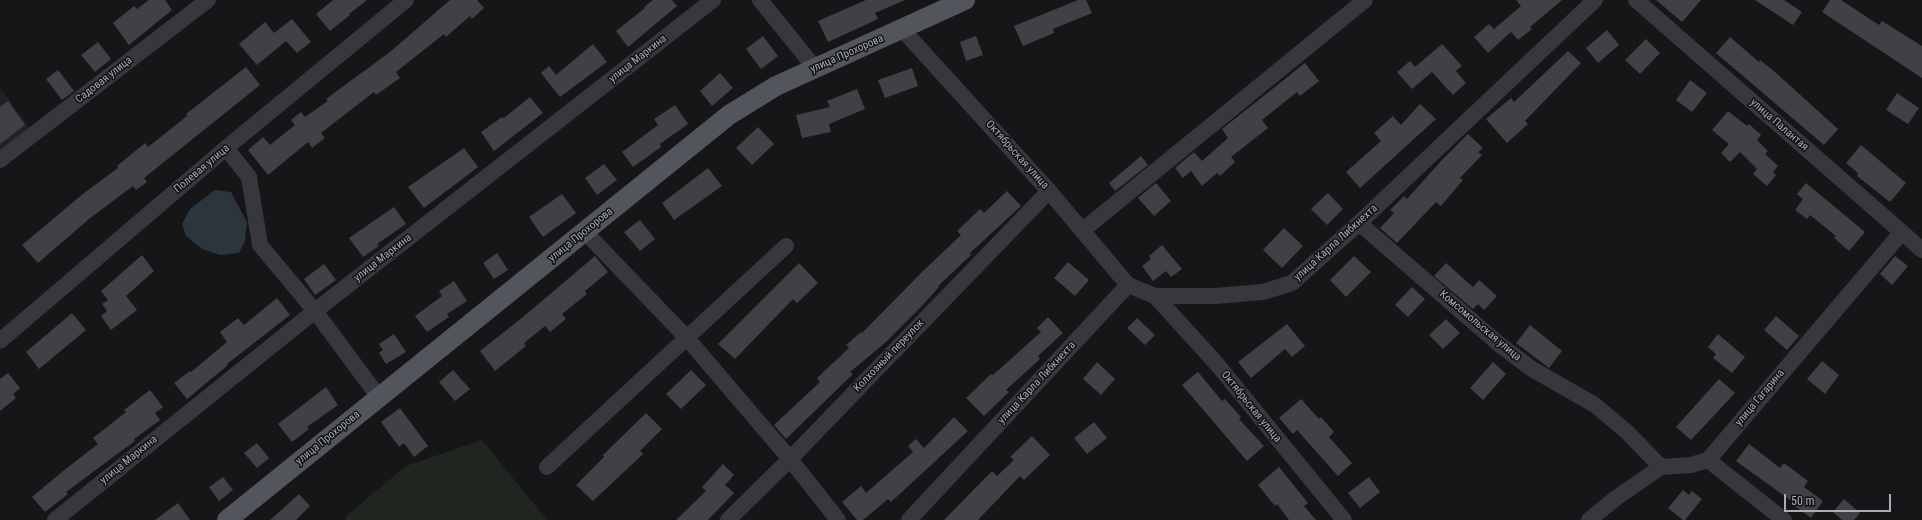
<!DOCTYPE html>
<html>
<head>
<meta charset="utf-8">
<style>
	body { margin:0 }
	#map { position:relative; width:1922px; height:520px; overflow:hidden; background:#161618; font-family:"Roboto Condensed",sans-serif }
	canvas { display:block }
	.scale { position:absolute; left:1784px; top:494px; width:107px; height:18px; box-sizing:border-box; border:2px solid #a8adb8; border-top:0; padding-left:5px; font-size:12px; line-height:14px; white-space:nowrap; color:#a8adb8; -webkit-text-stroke:3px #111113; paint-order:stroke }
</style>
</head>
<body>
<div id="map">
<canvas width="1922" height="520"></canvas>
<div class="scale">50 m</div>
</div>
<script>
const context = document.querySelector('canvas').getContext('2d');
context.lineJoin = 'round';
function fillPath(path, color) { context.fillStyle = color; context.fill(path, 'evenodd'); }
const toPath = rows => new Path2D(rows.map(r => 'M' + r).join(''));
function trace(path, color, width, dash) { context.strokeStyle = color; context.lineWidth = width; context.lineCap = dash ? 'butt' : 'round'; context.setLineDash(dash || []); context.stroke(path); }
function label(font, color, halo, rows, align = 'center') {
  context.font = font + ' "Roboto Condensed",sans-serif'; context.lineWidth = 3; context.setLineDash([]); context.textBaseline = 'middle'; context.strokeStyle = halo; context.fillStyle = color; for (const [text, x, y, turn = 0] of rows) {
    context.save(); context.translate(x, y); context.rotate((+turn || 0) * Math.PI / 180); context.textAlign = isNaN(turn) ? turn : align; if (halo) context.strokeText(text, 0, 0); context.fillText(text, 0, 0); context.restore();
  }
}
const built = toPath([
	[0,88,30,128,0,155]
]);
const green = toPath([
	[482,440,547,520,345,520,346,516,406,466]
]);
const water = toPath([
	[215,190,231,192,247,222,245,241,239,253,220,255,202,249,186,236,182,224,190,209]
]);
const building = toPath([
	[149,0,165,0,172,10,129,45,113,23,134,6,137,9],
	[333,0,367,0,349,14,350,15,330,31,316,14],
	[450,0,477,0,484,8,472,19,470,16,446,37,444,34,396,72,400,78,376,95,374,92,321,133,325,138,312,148,308,142,268,175,248,150,263,137,270,145,295,125,291,120,301,112,305,117,328,101,326,99,390,52],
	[653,0,672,0,677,6,628,47,616,31,645,8,644,7],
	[866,0,905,0,875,13,878,19,828,42,818,21],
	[1078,0,1086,0,1092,13,1053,29,1054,33,1023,46,1014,26],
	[1516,0,1562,0,1530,27,1532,29,1518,40,1511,32,1488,53,1474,37,1489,24,1494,29,1521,6],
	[1656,0,1701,0,1682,22],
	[1755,0,1784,0,1802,12,1793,25],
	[1830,0,1841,0,1879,25,1882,21,1922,46,1922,78,1822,12],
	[292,19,311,42,297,53,286,41,257,65,239,44,265,22,274,33],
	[1607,30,1619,45,1598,63,1586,48],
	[763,36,778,56,761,69,746,49],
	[976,36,983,55,966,61,960,42],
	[1730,37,1759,62,1760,60,1775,72,1838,129,1824,145,1716,53],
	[1646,39,1660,53,1640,74,1625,60],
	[98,42,111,59,95,72,81,55],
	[593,44,607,62,560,97,541,73,549,66,556,75],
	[1442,44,1462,66,1456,71,1466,83,1453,95,1432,72,1412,89,1397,72,1410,61,1415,67],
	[1568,51,1581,63,1525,121,1528,124,1507,143,1486,119,1511,98,1514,102],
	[1305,63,1319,81,1300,96,1297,92,1262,120,1268,128,1231,157,1235,162,1220,176,1217,173,1202,186,1191,171,1183,178,1175,168,1194,152,1202,161,1228,138,1222,129],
	[246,67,260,85,144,178,147,182,136,190,133,186,89,219,38,263,22,245,84,193,118,168,117,166,145,143,148,147,187,116,186,114],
	[912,68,918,86,885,98,878,80],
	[58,70,74,91,62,100,46,79],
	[720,73,733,88,712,106,700,91],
	[1690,80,1707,93,1692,112,1676,100],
	[857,89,865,109,829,124,831,132,802,138,796,115,830,107,827,101],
	[1897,93,1919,108,1908,124,1886,110],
	[530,97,543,113,494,151,481,132,502,117,504,118],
	[8,101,25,125,0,144,0,107],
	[1420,104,1436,119,1360,188,1346,172,1381,141,1374,133,1393,116,1401,125],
	[675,105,688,124,660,144,661,147,633,167,622,152,658,125,654,119],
	[1728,111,1747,126,1749,124,1761,135,1757,140,1768,151,1765,154,1778,166,1773,172,1776,175,1767,186,1753,174,1757,169,1740,152,1730,162,1721,153,1729,144,1712,130],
	[758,127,774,144,752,165,736,148],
	[1468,134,1483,148,1478,152,1482,155,1460,178,1463,180,1441,206,1436,202,1397,243,1380,228,1394,213,1390,210,1404,196,1407,199,1441,161],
	[1861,145,1906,183,1890,202,1857,176,1858,173,1846,163],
	[464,148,478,167,424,208,408,187],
	[1141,156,1148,165,1115,191,1109,183],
	[604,164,617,180,597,195,585,178],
	[708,168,722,186,674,220,662,203],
	[1156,183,1171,201,1154,216,1138,198],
	[1806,183,1865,232,1849,251,1834,238,1836,236,1810,215,1807,219,1795,210,1803,199,1797,194],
	[1007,191,1021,206,970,253,971,255,938,286,939,287,919,309,886,342,850,372,853,374,786,439,774,425,820,382,817,378,849,348,846,345,861,332,862,333,923,271,961,235,957,231,980,209,984,213],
	[1328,193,1343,209,1327,225,1311,209],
	[562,194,576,213,543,237,529,217],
	[394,207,406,224,377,244,379,246,363,257,349,238],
	[640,220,655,239,640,251,624,232],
	[1284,228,1303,246,1282,268,1263,250],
	[1162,245,1182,269,1171,277,1166,271,1153,281,1142,266,1151,259,1149,256],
	[497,253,508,270,494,279,483,263],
	[142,255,154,271,126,296,137,310,111,330,101,316,107,311,102,304,108,300,101,291],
	[595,256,608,272,585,291,587,294,562,314,566,319,550,332,545,326,524,343,526,346,495,371,480,351,523,317],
	[1354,256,1371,272,1346,297,1330,280],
	[1895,256,1908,266,1892,285,1880,274],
	[1068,262,1089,280,1075,296,1054,278],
	[799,263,818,283,797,303,793,299,735,359,718,344],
	[1446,263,1473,287,1479,280,1497,296,1484,310,1478,304,1473,309,1434,276],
	[324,264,336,280,315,295,304,279],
	[454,281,467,301,447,314,449,317,427,332,415,316,442,296,439,291],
	[1412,287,1425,299,1408,317,1395,305],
	[277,298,290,315,227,364,228,365,187,399,174,383,190,371,191,372,227,342,220,332,238,318,244,325],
	[72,313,86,330,39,369,26,352],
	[1776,316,1799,336,1787,350,1764,330],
	[1048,317,1063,333,1038,356,1040,359,1006,390,1009,392,984,416,966,398,991,374,993,375,1041,332,1037,328],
	[1137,318,1155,335,1145,345,1127,328],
	[1446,319,1460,333,1443,349,1429,335],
	[1287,324,1305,346,1292,357,1285,349,1251,378,1238,362],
	[1530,325,1562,351,1549,368,1516,343],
	[394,334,406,352,386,364,379,353,383,350,379,344],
	[1718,334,1745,357,1732,373,1713,358,1716,354,1708,347],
	[1822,361,1839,375,1825,394,1807,379],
	[1097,362,1115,379,1101,395,1083,379],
	[1493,362,1506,374,1483,400,1470,388],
	[453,370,470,389,455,401,439,382],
	[691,370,706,385,681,409,666,394],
	[1198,372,1222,401,1225,399,1241,417,1239,419,1264,446,1247,461,1182,385],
	[8,373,20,388,13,394,16,398,0,411,0,379],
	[1719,379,1735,393,1691,440,1676,427],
	[326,387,338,405,307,427,309,429,292,442,278,424],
	[150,390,163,407,155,413,160,420,134,439,135,441,66,492,68,494,45,512,32,497,63,471,98,444,93,438,126,412,124,410],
	[1301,399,1319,419,1321,417,1334,432,1329,437,1352,463,1338,476,1297,430,1293,434,1279,418],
	[400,408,428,446,414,457,404,443,399,447,381,422],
	[646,413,662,429,640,451,643,454,593,501,576,485,604,457,603,455],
	[954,417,968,431,891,502,888,499,863,520,857,520,842,502,861,486,866,493,913,452,908,446,916,439,924,448],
	[1094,422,1107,438,1087,454,1074,438],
	[1032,436,1050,455,1024,480,1020,476,978,520,944,520,992,471,997,476,1014,460,1010,457],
	[257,443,269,458,257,468,244,453],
	[1749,444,1780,468,1784,463,1808,481,1804,487,1823,501,1811,518,1796,507,1797,505,1736,461],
	[723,464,734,475,725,485,734,493,708,520,676,520,706,491,702,487],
	[1279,467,1308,503,1304,506,1316,520,1289,520,1277,504,1275,506,1258,485],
	[223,477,233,490,219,501,209,487],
	[1369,477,1380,492,1360,508,1348,493],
	[1683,490,1689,495,1692,491,1702,499,1685,520,1683,520,1668,508],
	[299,494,310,506,296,520,270,520],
	[1844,499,1860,513,1854,520,1842,520,1833,512],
	[178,503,190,520,155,520]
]);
const minor = toPath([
	[760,0,815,68],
	[1636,0,1922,250],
	[902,29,1049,191,1128,285,1155,296,1215,296,1263,292,1292,283,1359,223,1595,0],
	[226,148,249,177,260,245,315,311,378,396],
	[0,160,208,0],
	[1359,223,1500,345,1532,369,1595,405,1627,432,1661,467],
	[1083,230,1365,0],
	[585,232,686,337,790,459,838,520],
	[1155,296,1216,363,1344,520],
	[0,341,226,148,406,0],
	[1708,460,1784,520],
	[547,467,786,246],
	[55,520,315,311,713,0],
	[728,520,790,459,1049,191],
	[909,520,1128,285],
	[1589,520,1616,498,1661,467,1691,465,1708,460,1902,232]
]);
const major = toPath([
	[227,520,729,115,776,86,965,0]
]);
const streetNames = [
	["улица Прохорова",847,54,-24],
	["улица Маркина",638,59,-38],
	["Садовая улица",104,80,-38],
	["улица Палантая",1779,125,41],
	["Октябрьская улица",1017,155,48],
	["Полевая улица",202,169,-40],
	["улица Прохорова",581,235,-39],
	["улица Карла Либкнехта",1336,243,-42],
	["улица Маркина",383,258,-38],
	["Комсомольская улица",1480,326,40],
	["Колхозный переулок",889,356,-46],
	["улица Карла Либкнехта",1037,383,-47],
	["улица Гагарина",1760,398,-50],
	["Октябрьская улица",1251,407,51],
	["улица Прохорова",328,438,-39],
	["улица Маркина",129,460,-39]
];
fillPath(built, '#222225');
fillPath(green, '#1e261f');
fillPath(water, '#2c353c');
fillPath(building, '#404145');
trace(minor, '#37383d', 16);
trace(major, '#53555c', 20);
label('11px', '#a8adb8', '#111113', streetNames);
</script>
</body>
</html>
